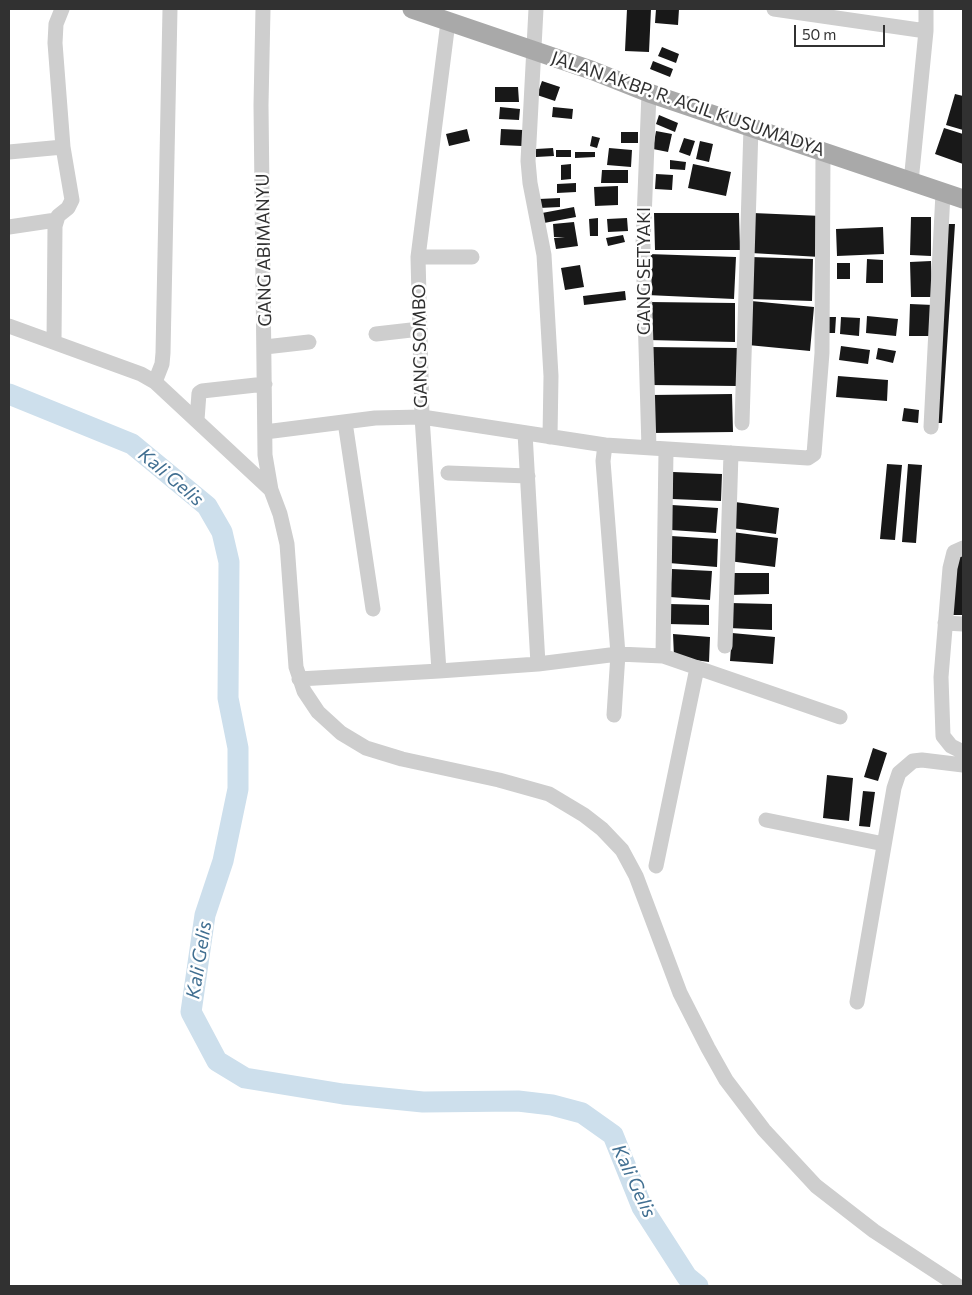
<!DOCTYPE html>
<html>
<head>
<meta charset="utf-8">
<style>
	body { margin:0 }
	#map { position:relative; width:972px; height:1295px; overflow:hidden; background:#fff; font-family:Commissioner,sans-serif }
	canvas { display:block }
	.frame { position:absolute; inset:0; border:10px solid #313131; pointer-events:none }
	.scale { position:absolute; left:794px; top:25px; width:91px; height:22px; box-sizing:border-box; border:2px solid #313131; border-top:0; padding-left:6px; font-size:15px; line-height:18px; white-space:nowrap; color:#313131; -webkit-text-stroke:4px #fff; paint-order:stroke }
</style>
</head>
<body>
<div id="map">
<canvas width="972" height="1295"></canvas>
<div class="frame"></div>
<div class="scale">50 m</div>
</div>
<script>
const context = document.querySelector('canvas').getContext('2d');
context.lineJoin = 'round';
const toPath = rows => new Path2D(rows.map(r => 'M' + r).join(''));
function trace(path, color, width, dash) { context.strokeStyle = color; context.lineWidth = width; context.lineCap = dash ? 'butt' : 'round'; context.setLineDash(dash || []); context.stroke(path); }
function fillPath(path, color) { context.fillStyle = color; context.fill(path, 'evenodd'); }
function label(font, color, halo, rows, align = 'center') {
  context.font = font + ' Commissioner,sans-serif'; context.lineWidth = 5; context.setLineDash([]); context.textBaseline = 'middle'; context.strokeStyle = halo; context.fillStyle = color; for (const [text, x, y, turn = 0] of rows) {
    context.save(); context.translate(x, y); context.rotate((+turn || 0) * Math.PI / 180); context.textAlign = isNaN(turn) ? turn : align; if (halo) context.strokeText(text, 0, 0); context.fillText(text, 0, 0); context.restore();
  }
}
const river = toPath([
	[9,394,132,444,207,506,222,532,229,562,228,698,238,748,238,789,223,861,205,915,191,1012,217,1061,245,1078,343,1094,423,1102,518,1101,552,1105,582,1113,613,1135,642,1207,687,1277,698,1286]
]);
const building = toPath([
	[627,9,651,9,649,52,625,51],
	[656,9,679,9,678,25,655,23],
	[662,47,679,54,676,63,658,56],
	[653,61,673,69,670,77,650,69],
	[542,81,560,87,555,101,537,95],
	[495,87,518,87,519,102,495,102],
	[955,94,963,96,963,130,946,125],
	[500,107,520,109,519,120,499,119],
	[553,107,573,109,572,119,552,117],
	[659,115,678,123,675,132,656,124],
	[944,128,963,134,963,164,935,154],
	[467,129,470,141,449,146,446,134],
	[501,129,523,130,522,146,500,145],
	[656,131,672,134,668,152,653,149],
	[621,132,638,132,638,143,621,143],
	[592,136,600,138,597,148,590,146],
	[684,138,695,141,690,156,679,152],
	[700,141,713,144,709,162,696,159],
	[553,148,554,156,536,157,536,149],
	[609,148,632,150,631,167,607,165],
	[556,150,571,150,571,157,556,157],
	[575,152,595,152,595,157,575,158],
	[670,160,686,162,685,170,670,169],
	[571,164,571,179,561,180,561,165],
	[693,164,731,172,726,196,688,188],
	[602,170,628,170,628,183,601,183],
	[656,174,673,175,672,190,655,189],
	[576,183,576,192,557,193,557,184],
	[618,186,618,205,595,206,594,187],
	[560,198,560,207,539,208,539,199],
	[574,207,576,217,544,223,542,213],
	[654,213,739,213,740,250,655,250],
	[753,213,822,216,820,257,751,253],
	[911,217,931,217,931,256,910,255],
	[598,218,598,236,590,236,589,219],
	[627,218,628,231,608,232,607,219],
	[574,222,578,246,556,249,554,238,565,237,554,237,553,224],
	[948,224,955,224,942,423,936,423],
	[883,227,884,254,837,256,836,229],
	[623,235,625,242,608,246,606,238],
	[648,254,736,257,734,299,647,295],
	[751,257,813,259,812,301,750,299],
	[867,259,883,260,883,283,866,283],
	[931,261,932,297,911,297,910,262],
	[837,263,850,263,850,279,837,279],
	[580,265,584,287,565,290,561,268],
	[625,291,626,300,584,305,583,296],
	[751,301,814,307,810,351,748,345],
	[649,302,735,303,735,342,648,340],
	[910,304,933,305,932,336,909,336],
	[867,316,898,319,896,336,866,333],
	[824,317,836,317,835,333,823,333],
	[841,317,860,318,859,336,840,334],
	[841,346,870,350,868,364,839,360],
	[650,347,737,348,737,386,650,385],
	[878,348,896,351,893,363,876,359],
	[838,376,888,380,887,401,836,397],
	[732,394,733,432,652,433,651,395],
	[904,408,919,410,918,423,902,421],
	[887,464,902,465,895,540,880,539],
	[908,464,922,465,916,543,902,542],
	[673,472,722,474,721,501,672,499],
	[735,502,779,508,776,534,732,528],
	[672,505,718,508,716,533,671,530],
	[732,532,778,538,775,567,729,561],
	[671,536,718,539,717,567,669,563],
	[953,555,963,555,963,615,953,615],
	[672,569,712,571,710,600,670,597],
	[729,573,769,573,769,594,730,595],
	[730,603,772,604,772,630,729,628],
	[669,604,709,605,709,625,668,624],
	[732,633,775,637,773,664,730,661],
	[673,634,710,637,709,662,674,657],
	[873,748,887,753,878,781,864,777],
	[827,775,853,778,849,821,823,818],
	[863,791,875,792,870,827,859,826]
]);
const minor = toPath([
	[263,9,261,105,265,455,271,490],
	[536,9,528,161,530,183,544,255,551,376,550,437],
	[774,9,926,31],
	[9,152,63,147],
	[911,182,926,31,926,9],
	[9,227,56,220],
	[418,257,472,257],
	[9,326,141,374,155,382,271,490,280,514,287,544,296,667,304,691,318,712,341,733,366,748,402,759,499,780,549,794,584,815,602,829,622,850,636,876,680,993,708,1048,726,1080,764,1130,816,1186,874,1231,958,1286],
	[376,334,420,329],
	[54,342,55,226,58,216,68,208,72,200,63,147,55,43,56,24,62,9],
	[265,347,309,342],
	[155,382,162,364,163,353,170,9],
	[197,420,199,393,202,391,265,384],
	[345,422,373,609],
	[742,423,751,127],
	[931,427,943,193],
	[265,432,375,418,422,417,605,445],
	[525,433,538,664],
	[649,448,643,245,649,93],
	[448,473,528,476],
	[963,548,954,552,950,568,941,677,943,736,951,746,963,752],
	[945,623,963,624],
	[725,646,731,453],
	[663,656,666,451],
	[439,671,422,417,418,257,448,22],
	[299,679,439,671,538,664,618,654,603,461,605,445,808,458,814,454,822,353,823,151],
	[614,715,618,654,663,656,840,717],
	[766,820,884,844],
	[656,866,697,668],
	[857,1002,894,788,899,773,913,761,922,760,963,765]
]);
const major = toPath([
	[412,9,591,70,649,93,963,199]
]);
const streetNames = [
	["JALAN AKBP. R. AGIL KUSUMADYA",688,104,19],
	["GANG ABIMANYU",264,250,-91],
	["GANG SETYAKI",644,271,-90],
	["GANG SOMBO",420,346,-91]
];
const waterNames = [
	["Kali Gelis",171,477,40],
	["Kali Gelis",199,960,-81],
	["Kali Gelis",634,1181,65]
];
trace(river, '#cddfec', 21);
fillPath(building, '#181818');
trace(minor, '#cecece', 15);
trace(major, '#a9a9a9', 19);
label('18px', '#313131', '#fff', streetNames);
label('italic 19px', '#416f91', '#fff', waterNames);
</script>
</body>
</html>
